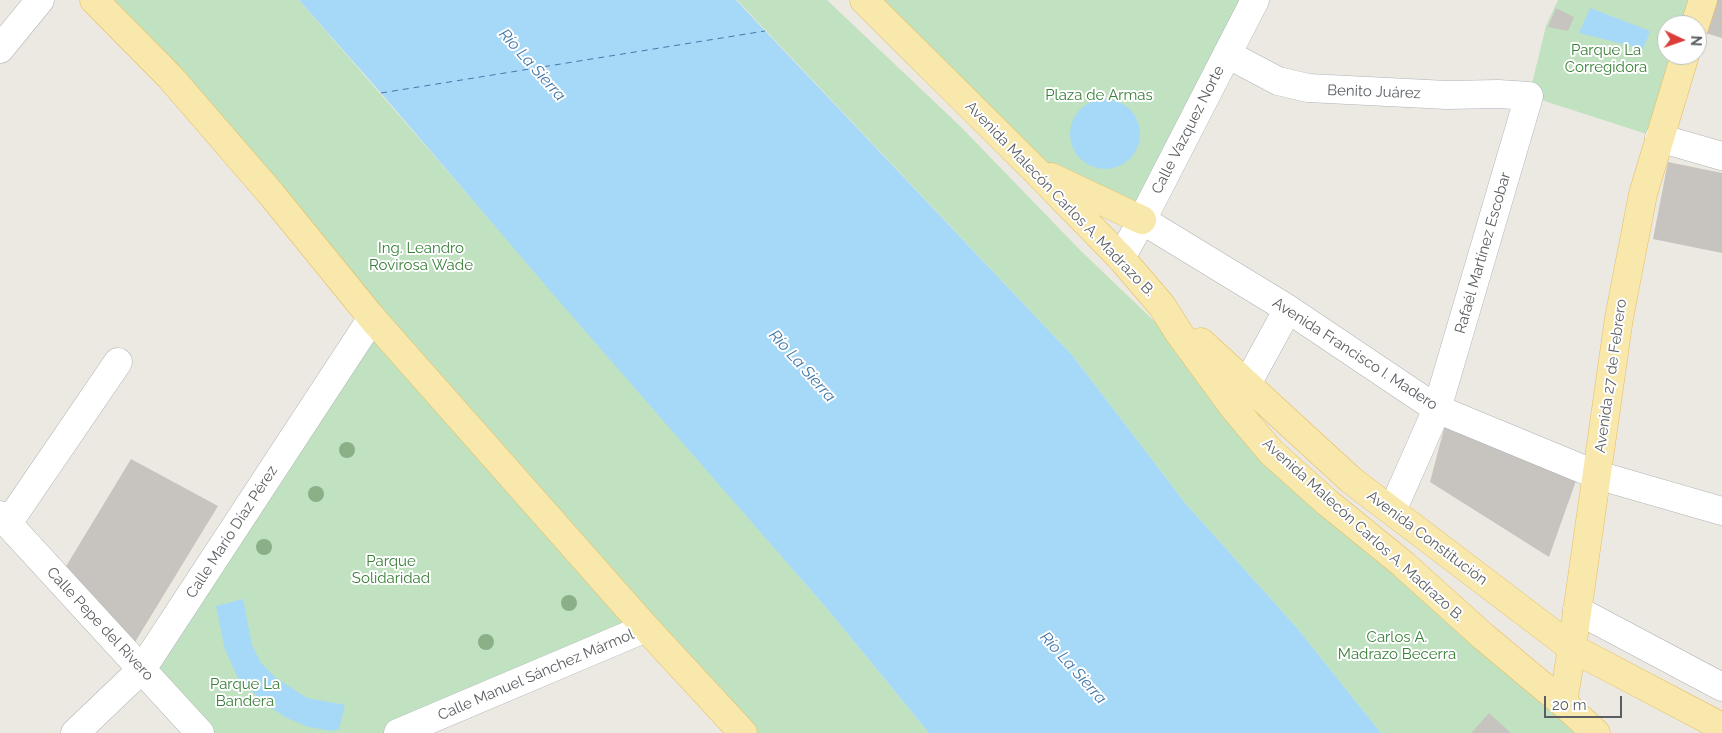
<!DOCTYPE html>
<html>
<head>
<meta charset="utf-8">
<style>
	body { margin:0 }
	#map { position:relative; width:1722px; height:733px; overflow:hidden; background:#ece9e2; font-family:Raleway,sans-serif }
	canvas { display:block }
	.north { position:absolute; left:1657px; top:15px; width:50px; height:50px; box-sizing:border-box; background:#fff; border:1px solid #bdbfc0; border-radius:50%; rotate:93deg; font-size:14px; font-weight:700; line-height:20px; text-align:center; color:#5a5e62 }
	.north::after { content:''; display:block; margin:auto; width:18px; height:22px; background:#db3e39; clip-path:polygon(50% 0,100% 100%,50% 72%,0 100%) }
	.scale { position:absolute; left:1544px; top:696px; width:78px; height:22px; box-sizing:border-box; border:2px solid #5a5e62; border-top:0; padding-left:6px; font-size:15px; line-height:18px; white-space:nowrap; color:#5a5e62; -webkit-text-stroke:4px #fff; paint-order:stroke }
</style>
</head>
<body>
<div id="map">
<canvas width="1722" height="733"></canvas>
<div class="north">N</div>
<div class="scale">20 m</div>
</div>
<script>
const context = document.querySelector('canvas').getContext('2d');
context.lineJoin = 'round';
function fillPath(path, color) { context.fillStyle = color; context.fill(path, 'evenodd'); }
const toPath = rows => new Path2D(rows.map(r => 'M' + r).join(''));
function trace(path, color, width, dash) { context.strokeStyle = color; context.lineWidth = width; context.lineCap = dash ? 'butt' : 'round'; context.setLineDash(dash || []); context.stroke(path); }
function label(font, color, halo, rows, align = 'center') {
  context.font = font + ' Raleway,sans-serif'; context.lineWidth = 4; context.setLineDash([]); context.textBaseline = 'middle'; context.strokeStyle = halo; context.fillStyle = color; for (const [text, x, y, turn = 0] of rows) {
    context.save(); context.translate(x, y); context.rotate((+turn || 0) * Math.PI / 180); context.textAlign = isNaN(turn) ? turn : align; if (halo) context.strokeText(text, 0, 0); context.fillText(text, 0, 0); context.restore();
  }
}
const green = toPath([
	[93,0,299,0,829,611,929,733,743,733,646,628,399,733,200,733,142,669,372,318],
	[737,0,827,0,961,127,1080,250,1484,637,1596,733,1381,733,1297,628,1186,504,1072,355],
	[864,0,1255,0,1142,220,1034,169],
	[1558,0,1703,0,1695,25,1667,25,1667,55,1685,55,1659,138,1529,96,1546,26]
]);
const water = toPath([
	[299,0,736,0,1072,355,1186,504,1297,628,1381,733,929,733,829,611,558,300,381,93],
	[1590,8,1650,31,1643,49,1579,33],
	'1070 134a35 35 0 1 1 70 0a35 35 0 1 1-70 0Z',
	[243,599,252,645,261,663,275,677,307,698,345,705,339,729,332,731,308,727,285,717,264,703,238,678,225,650,216,606]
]);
const ferry = toPath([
	[381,93,765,31]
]);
const building = toPath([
	[1711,0,1722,0,1722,38,1702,32],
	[1556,8,1574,17,1568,31,1548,27],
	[1668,162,1722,173,1722,253,1653,239],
	[1445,425,1577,478,1549,557,1430,482],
	[131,459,218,506,132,647,62,573],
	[1489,713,1511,733,1471,733]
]);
const minor = toPath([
	[0,49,40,0],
	[1227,54,1278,81,1308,88,1447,95,1498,94,1529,96,1437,409,1392,511],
	[1659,138,1722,156],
	[1142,220,1288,309,1437,409,1597,475,1722,511],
	[1121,258,1142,220,1255,0],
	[1236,404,1288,309],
	[0,515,200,733],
	[8,523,118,362],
	[1577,610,1722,687],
	[75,733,142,669,372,318],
	[398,733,646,628]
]);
const major = toPath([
	[94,0,170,77,272,195,372,318,646,628,743,733],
	[864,0,1034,169,1121,258,1162,306,1179,333,1234,408,1271,452,1328,503,1403,564,1484,637,1563,703,1596,733],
	[1695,25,1703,0],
	[1051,177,1142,220],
	[1201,342,1351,480,1572,648,1722,727],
	[1563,703,1572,648,1619,318,1643,194,1685,55]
]);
const trees = [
	[347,450],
	[316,494],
	[264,547],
	[569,603],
	[486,642]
];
const parkNames = [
	["Parque La",1606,50],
	["Corregidora",1606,67],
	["Plaza de Armas",1099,95],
	["Ing. Leandro",421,248],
	["Rovirosa Wade",421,265],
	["Parque",391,561],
	["Solidaridad",391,578],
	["Carlos A.",1397,637],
	["Madrazo Becerra",1397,654],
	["Parque La",245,684],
	["Bandera",245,701]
];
const streetNames = [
	["Benito Juárez",1374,92,2],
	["Calle Vazquez Norte",1188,130,-63],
	["Avenida Malecón Carlos A. Madrazo B.",1060,199,46],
	["Rafaél Martínez Escobar",1483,253,-74],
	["Avenida Francisco I. Madero",1355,354,33],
	["Avenida 27 de Febrero",1611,376,-82],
	["Avenida Malecón Carlos A. Madrazo B.",1363,530,42],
	["Calle Mario Díaz Pérez",232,532,-57],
	["Avenida Constitución",1427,538,37],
	["Calle Pepe del Rivero",100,624,47],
	["Calle Manuel Sánchez Mármol",536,675,-23]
];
const waterNames = [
	["Río La Sierra",532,65,48],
	["Río La Sierra",802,366,48],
	["Río La Sierra",1073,668,48]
];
fillPath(green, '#c1e2c0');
fillPath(water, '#a6d8f8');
trace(ferry, '#4579a8', 1, [6, 5]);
fillPath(building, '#c7c4bf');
trace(minor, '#afb3b6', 29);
trace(major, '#e6bb61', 29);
trace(minor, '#fff', 28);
trace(major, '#f8e8ab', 28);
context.fillStyle = '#8baf86';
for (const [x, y] of trees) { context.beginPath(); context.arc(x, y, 8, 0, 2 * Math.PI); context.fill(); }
label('15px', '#3b803b', '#fff', parkNames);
label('15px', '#5a5e62', '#fff', streetNames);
label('italic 16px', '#4579a8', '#fff', waterNames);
</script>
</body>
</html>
